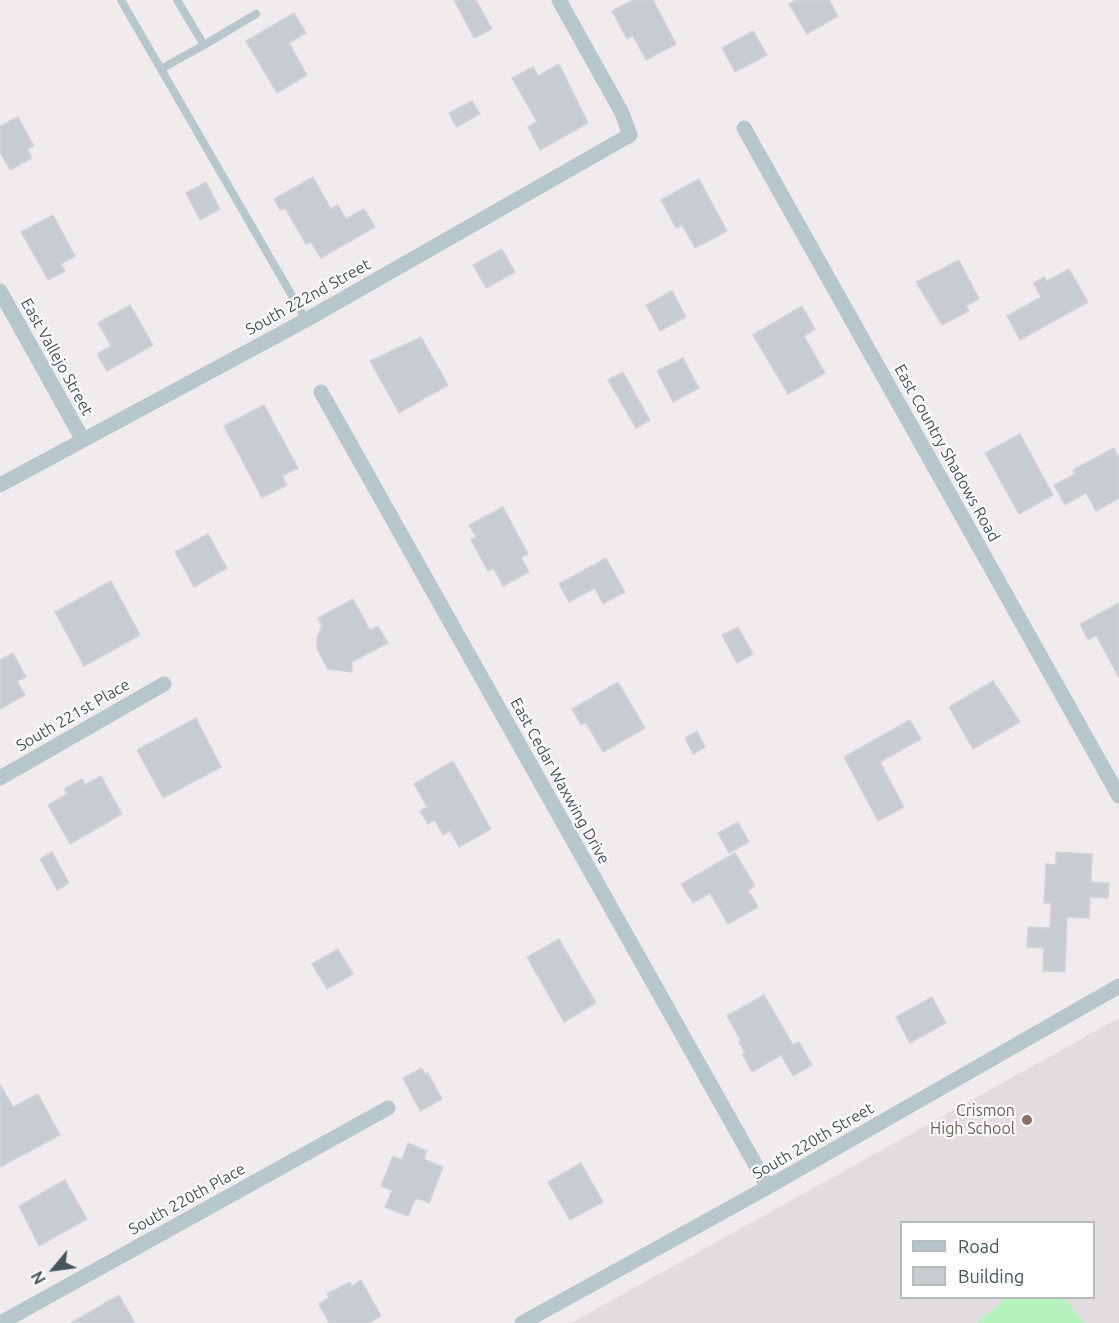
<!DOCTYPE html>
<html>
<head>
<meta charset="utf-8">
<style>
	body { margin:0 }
	#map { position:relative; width:1119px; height:1323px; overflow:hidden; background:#f0eced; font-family:Ubuntu,sans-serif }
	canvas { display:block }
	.legend { position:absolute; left:900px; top:1221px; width:195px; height:78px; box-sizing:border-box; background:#fff; border:2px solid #b4bcbe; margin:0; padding:8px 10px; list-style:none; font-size:18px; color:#43575c }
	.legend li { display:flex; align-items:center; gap:12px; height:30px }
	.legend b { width:30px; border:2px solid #b4bcbe }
	.north { position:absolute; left:24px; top:1239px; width:60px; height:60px; -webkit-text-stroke:4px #fff; paint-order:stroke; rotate:241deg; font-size:16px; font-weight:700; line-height:24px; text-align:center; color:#43575c }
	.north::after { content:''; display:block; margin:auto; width:21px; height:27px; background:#43575c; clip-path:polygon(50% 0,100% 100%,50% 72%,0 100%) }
</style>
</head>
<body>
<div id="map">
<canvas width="1119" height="1323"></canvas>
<ul class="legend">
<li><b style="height:8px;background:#b6c7cc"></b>Road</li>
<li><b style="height:16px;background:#c6ccd0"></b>Building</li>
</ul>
<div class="north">N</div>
</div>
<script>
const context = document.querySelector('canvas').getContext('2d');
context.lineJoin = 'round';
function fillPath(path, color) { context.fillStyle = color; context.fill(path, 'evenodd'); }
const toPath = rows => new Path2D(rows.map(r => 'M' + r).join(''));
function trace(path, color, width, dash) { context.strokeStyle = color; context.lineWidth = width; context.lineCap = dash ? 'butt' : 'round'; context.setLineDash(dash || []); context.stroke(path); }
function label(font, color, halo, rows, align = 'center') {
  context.font = font + ' Ubuntu,sans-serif'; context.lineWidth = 4.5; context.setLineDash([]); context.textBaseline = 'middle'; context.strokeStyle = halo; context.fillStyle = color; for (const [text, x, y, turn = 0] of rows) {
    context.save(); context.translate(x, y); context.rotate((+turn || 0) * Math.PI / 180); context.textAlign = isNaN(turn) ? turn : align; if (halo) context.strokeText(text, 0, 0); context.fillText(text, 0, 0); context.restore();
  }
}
const education = toPath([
	[1119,1018,1119,1323,571,1323],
	[902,1222,1094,1222,1094,1298,902,1298]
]);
const green = toPath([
	[1006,1298,1064,1298,1084,1323,977,1323]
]);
const building = toPath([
	[454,0,476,0,492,29,474,38,454,0],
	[633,0,653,0,676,44,646,60,633,36,627,39,612,11,633,0],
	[797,0,829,0,838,16,807,34,789,4,797,0],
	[294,13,306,33,289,43,307,75,277,93,246,41,294,13],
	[753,31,767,55,735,72,722,48,753,31],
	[559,64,588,123,540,150,528,127,537,122,512,78,533,67,538,76,559,64],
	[472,101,480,114,456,127,449,113,472,101],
	[18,117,34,146,27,149,32,158,10,170,0,152,0,126,18,117],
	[313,177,331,209,338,205,346,219,364,209,375,227,321,258,311,242,306,244,285,208,280,210,274,199,313,177],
	[699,179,727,231,695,248,682,225,676,228,661,200,699,179],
	[206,182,220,209,200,220,186,193,206,182],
	[53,215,75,256,61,264,65,271,48,280,21,232,53,215],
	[502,249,515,272,486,288,473,265,502,249],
	[959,260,979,299,966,306,969,311,942,325,916,282,959,260],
	[1069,269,1088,302,1020,340,1007,316,1041,297,1033,283,1044,277,1047,281,1069,269],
	[672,291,686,317,660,331,646,305,672,291],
	[130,305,153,345,107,371,97,354,111,346,98,323,130,305],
	[802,306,815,329,804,336,825,373,788,394,753,335,802,306],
	[421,337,448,385,399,413,370,361,421,337],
	[683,358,699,388,673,402,657,371,683,358],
	[623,372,650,420,636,428,608,380,623,372],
	[264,405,298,468,282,476,287,485,262,498,224,426,264,405],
	[1020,434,1053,495,1019,514,985,453,1020,434],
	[1114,448,1119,458,1119,498,1096,511,1086,493,1065,505,1054,485,1075,474,1073,470,1114,448],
	[503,507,528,554,521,557,529,572,503,586,493,568,488,571,471,540,476,537,469,525,503,507],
	[208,534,227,568,194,587,175,552,208,534],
	[606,558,625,592,603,604,595,588,569,602,559,584,606,558],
	[111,581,140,635,84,666,55,612,111,581],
	[353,599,370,630,378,626,388,643,352,662,352,672,328,669,317,649,317,637,322,626,318,618,353,599],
	[1119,603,1119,678,1096,635,1088,640,1080,624,1119,603],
	[738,627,753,654,737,663,722,635,738,627],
	[13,653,26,677,17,681,25,695,0,709,0,660,13,653],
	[993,681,1020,722,973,749,949,707,993,681],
	[618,682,645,728,603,752,586,723,581,725,572,709,618,682],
	[196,718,221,767,163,798,137,750,196,718],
	[910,720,921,739,880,762,904,807,878,821,844,757,910,720],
	[697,731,705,747,693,754,685,738,697,731],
	[453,761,491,829,459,847,450,831,443,835,435,820,428,824,420,811,427,807,414,784,453,761],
	[101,776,122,814,70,844,48,805,67,794,64,789,82,779,85,785,101,776],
	[738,822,749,842,729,853,718,833,738,822],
	[52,852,69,883,57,890,40,859,52,852],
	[1056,852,1092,854,1091,882,1109,883,1108,898,1090,897,1089,918,1067,917,1065,972,1043,971,1044,948,1027,947,1028,927,1050,928,1051,903,1044,903,1046,864,1056,865,1056,852],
	[735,853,755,886,748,890,758,907,728,924,710,893,693,903,681,884,735,853],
	[559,939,596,1003,564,1022,527,957,559,939],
	[338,949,353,974,327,989,312,964,338,949],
	[764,995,793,1045,799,1042,812,1065,793,1076,781,1055,752,1072,742,1054,745,1053,739,1042,741,1041,727,1016,764,995],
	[932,997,946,1023,910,1043,896,1017,932,997],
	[422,1068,425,1074,428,1073,442,1099,420,1111,403,1078,422,1068],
	[0,1084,13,1107,38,1094,60,1135,0,1167,0,1084],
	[408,1143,427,1151,424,1159,443,1167,429,1203,416,1198,408,1216,385,1207,392,1190,381,1186,393,1156,402,1160,408,1143],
	[581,1163,603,1202,570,1220,548,1182,581,1163],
	[65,1180,87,1219,39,1246,19,1206,65,1180],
	[361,1280,381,1316,369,1323,329,1323,319,1304,329,1298,327,1294,350,1282,352,1286,361,1280],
	[119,1295,135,1323,71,1323,119,1295]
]);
const service = toPath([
	[121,0,306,320],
	[177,0,204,45,256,14],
	[161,69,204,45]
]);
const minor = toPath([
	[744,128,1119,796],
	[0,291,83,440],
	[321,392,768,1187],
	[0,485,306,320,630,135,622,113,559,0],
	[0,778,164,684],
	[4,1321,388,1108],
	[522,1323,768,1187,1119,986]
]);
const markers = [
	[1027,1120,6,"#8d6e63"]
];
const streetNames = [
	["South 222nd Street",308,297,-29],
	["East Vallejo Street",57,357,61],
	["East Country Shadows Road",947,453,61],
	["South 221st Place",73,715,-30],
	["East Cedar Waxwing Drive",560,781,61],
	["South 220th Street",813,1141,-30],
	["South 220th Place",187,1199,-29]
];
const educationNames = [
	["Crismon",1015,1111],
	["High School",1015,1129]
];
fillPath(education, '#e1dddf');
fillPath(green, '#b5f3bc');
fillPath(building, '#c6ccd0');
trace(building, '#d0d5d9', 1.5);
trace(service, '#b6c7cc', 8);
trace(minor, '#b6c7cc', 15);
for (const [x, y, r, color] of markers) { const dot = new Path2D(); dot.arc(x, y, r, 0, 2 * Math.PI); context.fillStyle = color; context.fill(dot); trace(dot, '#fff', 2); }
label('16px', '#43575c', '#fff', streetNames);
label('16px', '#785e54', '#fff', educationNames, 'right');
</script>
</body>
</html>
